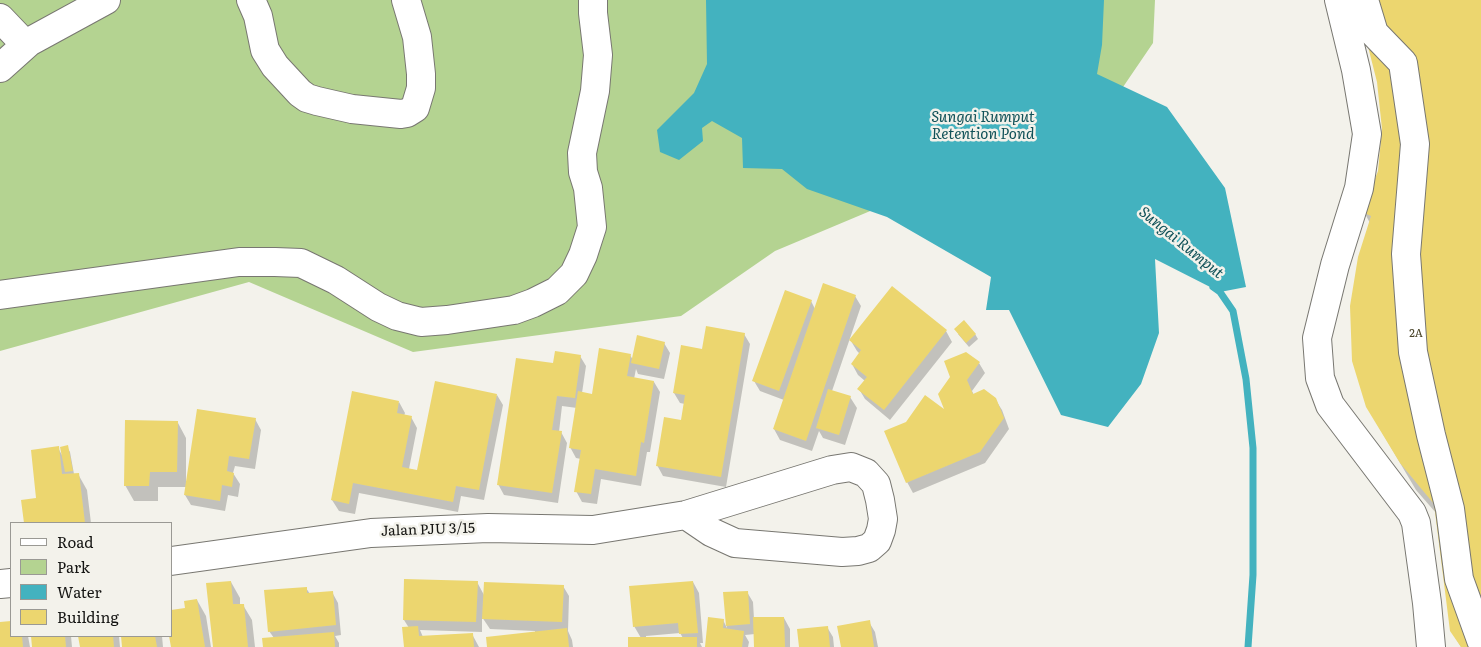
<!DOCTYPE html>
<html>
<head>
<meta charset="utf-8">
<style>
	body { margin:0 }
	#map { position:relative; width:1481px; height:647px; overflow:hidden; background:#f3f2eb; font-family:Literata,serif }
	canvas { display:block }
	.legend { position:absolute; left:10px; top:522px; width:162px; height:115px; box-sizing:border-box; background:#f3f2eb; border:1px solid #9a9994; margin:0; padding:6px 9px; list-style:none; font-size:15px; color:#141412 }
	.legend li { display:flex; align-items:center; gap:10px; height:25px }
	.legend b { width:25px; border:1px solid #9a9994 }
</style>
</head>
<body>
<div id="map">
<canvas width="1481" height="647"></canvas>
<ul class="legend">
<li><b style="height:6px;background:#fff"></b>Road</li>
<li><b style="height:14px;background:#b4d391"></b>Park</li>
<li><b style="height:14px;background:#43b2bf"></b>Water</li>
<li><b style="height:14px;background:#ecd66f"></b>Building</li>
</ul>
</div>
<script>
const context = document.querySelector('canvas').getContext('2d');
context.lineJoin = 'round';
function fillPath(path, color) { context.fillStyle = color; context.fill(path, 'evenodd'); }
const toPath = rows => new Path2D(rows.map(r => 'M' + r).join(''));
function trace(path, color, width, dash) { context.strokeStyle = color; context.lineWidth = width; context.lineCap = dash ? 'butt' : 'round'; context.setLineDash(dash || []); context.stroke(path); }
function label(font, color, halo, rows, align = 'center') {
  context.font = font + ' Literata,serif'; context.lineWidth = 5; context.setLineDash([]); context.textBaseline = 'middle'; context.strokeStyle = halo; context.fillStyle = color; for (const [text, x, y, turn = 0] of rows) {
    context.save(); context.translate(x, y); context.rotate((+turn || 0) * Math.PI / 180); context.textAlign = isNaN(turn) ? turn : align; if (halo) context.strokeText(text, 0, 0); context.fillText(text, 0, 0); context.restore();
  }
}
const green = toPath([
	[0,0,1155,0,1153,43,1106,112,775,251,681,316,413,352,249,282,0,351]
]);
const water = toPath([
	[706,0,1104,0,1102,45,1097,74,1167,107,1225,188,1246,287,1220,292,1155,259,1159,333,1141,384,1108,427,1061,415,1009,310,986,310,991,277,887,217,807,189,782,169,743,168,742,138,712,121,702,128,703,141,679,160,660,152,657,130,694,93,707,64]
]);
const shadow = toPath([
	[1481,0,1481,647,1461,647,1451,631,1436,513,1416,490,1367,407,1370,223,1364,212,1380,171,1383,129],
	[892,288,946,331,952,342,890,420,865,399,859,389,865,381,858,375,852,364,860,354,857,351,851,341],
	[855,296,861,306,832,391,850,397,857,408,845,445,823,438,819,431,812,451,780,440,774,429,784,400,760,391,754,381,811,301,815,309],
	[744,334,750,344,726,487,663,476,657,465,682,421,685,404,680,403,674,393],
	[958,334,975,334,978,339,969,347],
	[664,343,670,353,664,379,638,374,636,369,634,379,654,382,660,392,650,452,647,452,641,486,601,479,597,504,582,502,576,491,581,459,576,458,570,447,577,408,562,406,559,432,561,432,567,443,558,503,504,495,498,484,554,365,580,356,586,366,582,393,593,395,630,355,633,360],
	[979,363,985,373,972,391,974,395,995,399,1002,410,1009,429,985,463,913,493,907,482,947,412,940,394],
	[497,395,503,405,484,500,461,496,458,512,359,493,355,514,339,511,332,500,399,402,405,413,404,416,411,417,417,428,409,469,418,471],
	[255,419,261,430,255,469,235,466,233,473,240,484,238,497,228,495,225,511,191,505,185,495,186,487,158,487,158,501,134,501,125,485,178,423,186,438,186,481,187,481],
	[67,447,70,452,74,474,78,474,87,490,91,523,25,523,22,501,38,499,58,448,62,455],
	[231,582,240,598,240,605,243,605,252,620,255,647,214,647],
	[477,582,484,595,563,586,569,596,568,631,572,640,573,647,489,647,535,633,535,631,490,629,482,617,482,632,420,630,423,637,472,634,479,647,405,647,409,628,404,620],
	[693,582,699,593,703,643,700,643,702,647,630,647,641,638,634,626],
	[680,633,683,638,646,638,646,636],
	[306,588,310,594,332,592,338,603,341,635,335,636,339,643,339,647,265,647,274,638,269,631],
	[747,592,753,602,754,619,784,618,790,629,790,647,755,647,755,634,745,635,749,642,748,647,706,647,723,620,727,628,724,594],
	[197,600,206,616,211,647,172,647,171,636,186,609],
	[11,622,11,636,28,636,30,647,0,647,0,623],
	[869,622,875,632,878,647,842,647],
	[827,627,833,637,834,647,800,647],
	[32,636,71,636,72,647,33,647],
	[80,636,119,636,120,647,81,647],
	[122,636,162,636,163,647,124,647]
]);
const stream = toPath([
	[1213,287,1220,292,1233,311,1246,379,1253,448,1253,575,1248,647]
]);
const building = toPath([
	[1359,0,1481,0,1481,647,1461,647,1450,631,1434,504,1400,463,1366,407,1352,361,1350,306,1358,257,1371,216,1362,212,1378,171,1382,129,1377,82,1361,19],
	[823,283,856,295,806,441,773,429],
	[892,286,947,330,884,410,857,389,867,377,851,364,861,350,849,340],
	[785,290,812,300,779,391,752,381],
	[964,320,976,334,966,343,954,329],
	[706,326,745,333,721,477,656,466,664,417,681,420,685,395,673,393,681,345,702,349],
	[637,335,665,342,659,369,631,363],
	[599,348,631,354,627,376,654,381,644,443,641,442,636,476,595,469,591,494,574,492,581,450,569,448,578,391,592,394],
	[555,351,581,355,575,398,557,396,552,430,562,431,552,493,497,485,516,358,553,363],
	[966,352,980,362,967,380,973,394,984,389,996,398,1004,418,980,452,906,483,884,431,906,422,925,395,944,409,938,394,950,377,944,361],
	[435,381,497,394,479,490,456,486,453,502,353,483,349,504,331,500,352,391,399,401,397,413,412,416,402,467,417,470],
	[828,389,851,396,839,435,816,428],
	[197,409,256,418,249,459,229,456,227,471,234,473,232,487,222,485,220,501,184,495],
	[125,420,178,421,177,472,150,472,149,486,124,486],
	[68,445,73,471,65,472,60,447],
	[59,446,62,474,79,473,85,523,24,523,21,500,36,498,31,450],
	[404,579,478,581,476,622,403,620],
	[231,581,233,604,244,604,248,647,213,647,206,583],
	[693,581,698,633,679,634,678,623,633,627,629,586],
	[484,582,564,585,562,622,482,619],
	[307,587,307,593,333,591,336,625,268,632,264,590],
	[748,591,750,624,726,626,723,592],
	[197,599,205,647,171,647,169,636,171,636,171,610,185,608,184,601],
	[708,617,724,619,723,628,744,631,742,647,705,647],
	[753,617,784,617,785,647,754,647],
	[870,620,874,647,841,647,837,626],
	[11,621,11,636,22,636,23,647,0,647,0,622],
	[418,626,419,636,473,633,474,647,404,647,402,627],
	[828,626,830,647,799,647,797,629],
	[567,628,569,647,487,647,486,637],
	[334,632,335,647,263,647,262,638],
	[31,636,65,636,66,647,32,647],
	[78,636,113,636,114,647,80,647],
	[121,636,155,636,157,647,122,647],
	[628,637,697,637,697,647,628,647]
]);
const minor = toPath([
	[251,0,258,16,265,50,275,66,300,93,307,98,317,101,352,109,401,114,407,113,415,108,421,88,421,74,417,37,406,0],
	[1339,0,1356,70,1367,134,1359,188,1335,265,1317,338,1320,378,1330,405,1412,513,1416,523,1427,603,1431,647],
	[1364,0,1374,33,1403,63,1415,144,1406,254,1413,352,1431,435,1450,509,1459,579,1481,640],
	[0,18,22,41,29,42],
	[0,68,29,42,106,0],
	[0,295,239,262,275,262,301,263,336,280,378,307,397,316,421,322,447,320,514,310,533,303,557,291,574,274,583,255,592,227,588,188,583,172,582,153,595,91,598,55,593,13,593,0],
	[171,561,371,533,488,528,593,530,686,515,832,470,851,467,866,473,876,484,880,500,883,519,881,530,877,541,869,548,858,551,842,552,735,543,711,532,686,515],
	[0,584,11,583]
]);
const numberNames = [
	["2A",1416,334]
];
const streetNames = [
	["Jalan PJU 3/15",428,530,-2]
];
const waterNames = [
	["Sungai Rumput",983,118],
	["Retention Pond",983,135],
	["Sungai Rumput",1181,243,39]
];
fillPath(green, '#b4d391');
fillPath(water, '#43b2bf');
fillPath(shadow, '#0003');
trace(stream, '#43b2bf', 7);
fillPath(building, '#ecd66f');
trace(minor, '#787771', 30);
trace(minor, '#fff', 28);
label('11px', '#4a4429', null, numberNames);
label('14px', '#141412', '#f3f2eb', streetNames);
label('italic 15px', '#105158', '#f3f2eb', waterNames);
</script>
</body>
</html>
